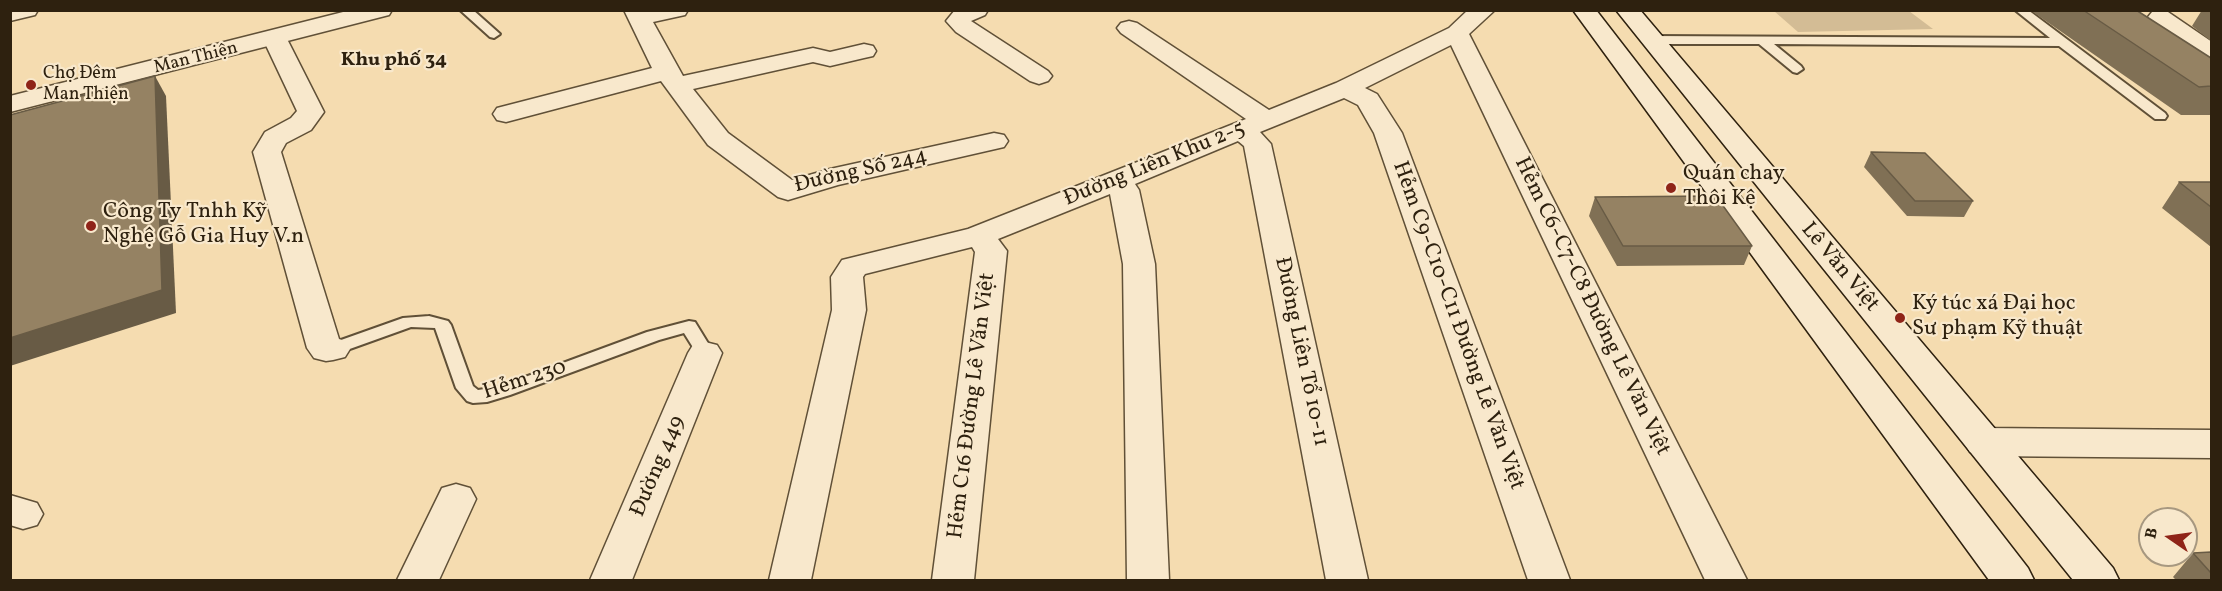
<!DOCTYPE html>
<html>
<head>
<meta charset="utf-8">
<style>
	body { margin:0 }
	#map { position:relative; width:2222px; height:591px; overflow:hidden; background:#f5dcb0; font-family:Vollkorn,serif }
	canvas { display:block }
	.frame { position:absolute; inset:0; border:12px solid #2e210f; pointer-events:none }
	.north { position:absolute; left:2138px; top:507px; width:60px; height:60px; box-sizing:border-box; background:#f8e8cc; border:2px solid #a79880; border-radius:50%; rotate:283deg; font-size:16px; font-weight:700; line-height:24px; text-align:center; color:#2e210f }
	.north::after { content:''; display:block; margin:auto; width:21px; height:27px; background:#8f2418; clip-path:polygon(50% 0,100% 100%,50% 72%,0 100%) }
</style>
</head>
<body>
<div id="map">
<canvas width="2222" height="591"></canvas>
<div class="frame"></div>
<div class="north">B</div>
</div>
<script>
const context = document.querySelector('canvas').getContext('2d');
context.lineJoin = 'round';
function fillPath(path, color) { context.fillStyle = color; context.fill(path, 'evenodd'); }
const toPath = rows => new Path2D(rows.map(r => 'M' + r).join(''));
function trace(path, color, width, dash) { context.strokeStyle = color; context.lineWidth = width; context.lineCap = dash ? 'butt' : 'round'; context.setLineDash(dash || []); context.stroke(path); }
function label(font, color, halo, rows, align = 'center') {
  context.font = font + ' Vollkorn,serif'; context.lineWidth = 4.5; context.setLineDash([]); context.textBaseline = 'middle'; context.strokeStyle = halo; context.fillStyle = color; for (const [text, x, y, turn = 0] of rows) {
    context.save(); context.translate(x, y); context.rotate((+turn || 0) * Math.PI / 180); context.textAlign = isNaN(turn) ? turn : align; if (halo) context.strokeText(text, 0, 0); context.fillText(text, 0, 0); context.restore();
  }
}
const green = toPath([
	[1774,11,1909,11,1933,29,1798,32]
]);
const service = toPath([
	[460,10,473,10,500,34,494,38,490,37,460,10],
	[2015,10,2028,10,2165,113,2167,116,2165,119,2155,119,2059,46,1774,44,1801,66,1803,69,1797,73,1793,72,1759,44,1652,44,1646,40,1652,36,2050,38,2015,10],
	[429,316,448,321,451,325,473,386,478,390,498,387,647,332,689,321,695,322,714,353,711,357,699,357,684,333,659,340,510,395,487,402,473,403,467,401,456,388,435,328,411,327,333,355,327,353,324,349,327,345,403,318,429,316]
]);
const minor = toPath([
	[10,10,38,10,35,15,10,21,10,10],
	[624,10,688,10,685,15,653,22,683,76,813,48,830,52,864,44,873,46,876,51,873,56,864,58,830,66,813,62,693,89,728,133,792,180,830,169,994,133,1004,135,1008,141,1004,147,838,185,788,200,778,197,708,145,661,81,506,122,497,120,493,114,497,108,652,68,624,10],
	[955,10,988,10,985,15,971,21,1048,71,1052,76,1048,81,1039,84,1030,81,956,32,946,21,955,10],
	[1468,10,1495,10,1469,34,1747,580,1705,580,1451,45,1365,88,1377,94,1402,133,1570,580,1528,580,1374,133,1358,105,1344,98,1260,132,1271,144,1368,580,1326,580,1244,146,1238,141,1135,184,1139,190,1155,264,1169,580,1127,580,1123,264,1110,194,998,239,1007,251,974,580,932,580,975,252,972,247,865,274,863,277,866,310,811,580,769,580,832,310,831,277,842,260,968,229,1246,119,1121,33,1117,28,1121,23,1129,21,1137,23,1269,110,1336,83,1449,28,1468,10],
	[2162,10,2168,12,2212,42,2212,61,2203,59,2152,22,2148,17,2152,12,2162,10],
	[275,32,284,34,287,39,324,112,311,130,286,143,281,152,339,339,345,341,350,349,345,357,333,360,326,361,314,358,307,348,253,152,265,132,291,118,297,111,263,39,266,34,275,32],
	[705,342,717,345,722,353,632,580,590,580,688,353,693,345,705,342],
	[1983,428,2212,430,2212,458,1983,456,1970,452,1964,442,1970,432,1983,428],
	[456,484,470,488,476,499,439,580,397,580,442,488,456,484],
	[10,495,37,503,43,514,37,525,23,529,10,525,10,495]
]);
const tertiary = toPath([
	[351,10,392,10,389,15,10,112,10,96,351,10]
]);
const secondary = toPath([
	[1573,10,1596,10,2028,568,2034,580,1989,580,1573,10],
	[1616,10,1640,10,2113,568,2119,580,2073,580,1616,10]
]);
const wall = toPath([
	[2030,10,2136,10,2211,58,2211,115,2181,115],
	[2202,10,2211,10,2211,41,2192,26],
	[1871,152,1973,201,1964,217,1907,216,1864,167],
	[2179,182,2211,182,2211,247,2162,208],
	[1595,197,1752,246,1744,265,1617,266,1589,216],
	[2211,552,2211,580,2176,580,2173,577,2193,553]
]);
const shadedWall = toPath([
	[155,76,166,96,176,313,10,366,10,338]
]);
const building = toPath([
	[2083,10,2136,10,2211,58,2211,86,2199,87,2083,10],
	[155,76,162,290,10,338,10,115,155,76],
	[1871,152,1925,153,1973,201,1915,201,1871,152],
	[2179,182,2211,182,2211,207,2179,182],
	[1716,196,1752,246,1623,246,1595,197,1716,196],
	[2211,552,2211,573,2193,553,2211,552]
]);
const markers = [
	[31,85,6,"#8f2418"],
	[1671,188,6,"#8f2418"],
	[91,226,6,"#8f2418"],
	[1900,318,6,"#8f2418"]
];
const farStreetnames = [
	["Man Thiện",196,59,-14]
];
const farPoinames = [
	["Chợ Đêm",43,75],
	["Man Thiện",43,96]
];
const farNeighbourhoodnames = [
	["Khu phố 34",394,61]
];
const streetNames = [
	["Đường Liên Khu 2-5",1155,165,-22],
	["Đường Số 244",861,172,-13],
	["Lê Văn Việt",1839,268,50],
	["Hẻm C6-C7-C8 Đường Lê Văn Việt",1591,307,64],
	["Hẻm C9-C10-C11 Đường Lê Văn Việt",1457,326,70],
	["Đường Liên Tổ 10-11",1300,352,78],
	["Hẻm 230",525,381,-18],
	["Hẻm C16 Đường Lê Văn Việt",973,406,-83],
	["Đường 449",659,467,-67]
];
const poiNames = [
	["Quán chay",1683,175],
	["Thôi Kệ",1683,200],
	["Công Ty Tnhh Kỹ",103,213],
	["Nghệ Gỗ Gia Huy V.n",103,238],
	["Ký túc xá Đại học",1912,305],
	["Sư phạm Kỹ thuật",1912,330]
];
fillPath(green, '#d3bc95');
trace(service, '#605037', 4);
trace(minor, '#605037', 3);
trace(tertiary, '#605037', 3);
trace(secondary, '#2e210f', 3);
fillPath(service, '#f8e8cc');
fillPath(minor, '#f8e8cc');
fillPath(tertiary, '#f8e8cc');
fillPath(secondary, '#f8e8cc');
fillPath(wall, '#807055');
fillPath(shadedWall, '#685b45');
fillPath(building, '#958263');
trace(building, '#685b45', 1.5);
for (const [x, y, r, color] of markers) { const dot = new Path2D(); dot.arc(x, y, r, 0, 2 * Math.PI); context.fillStyle = color; context.fill(dot); trace(dot, '#f8e8cc', 2); }
label('18px', '#2e210f', '#f8e8cc', farStreetnames);
label('18px', '#2e210f', '#f8e8cc', farPoinames, 'left');
label('bold 20px', '#2e210f', '#f8e8cc', farNeighbourhoodnames);
label('22px', '#2e210f', '#f8e8cc', streetNames);
label('22px', '#2e210f', '#f8e8cc', poiNames, 'left');
</script>
</body>
</html>
